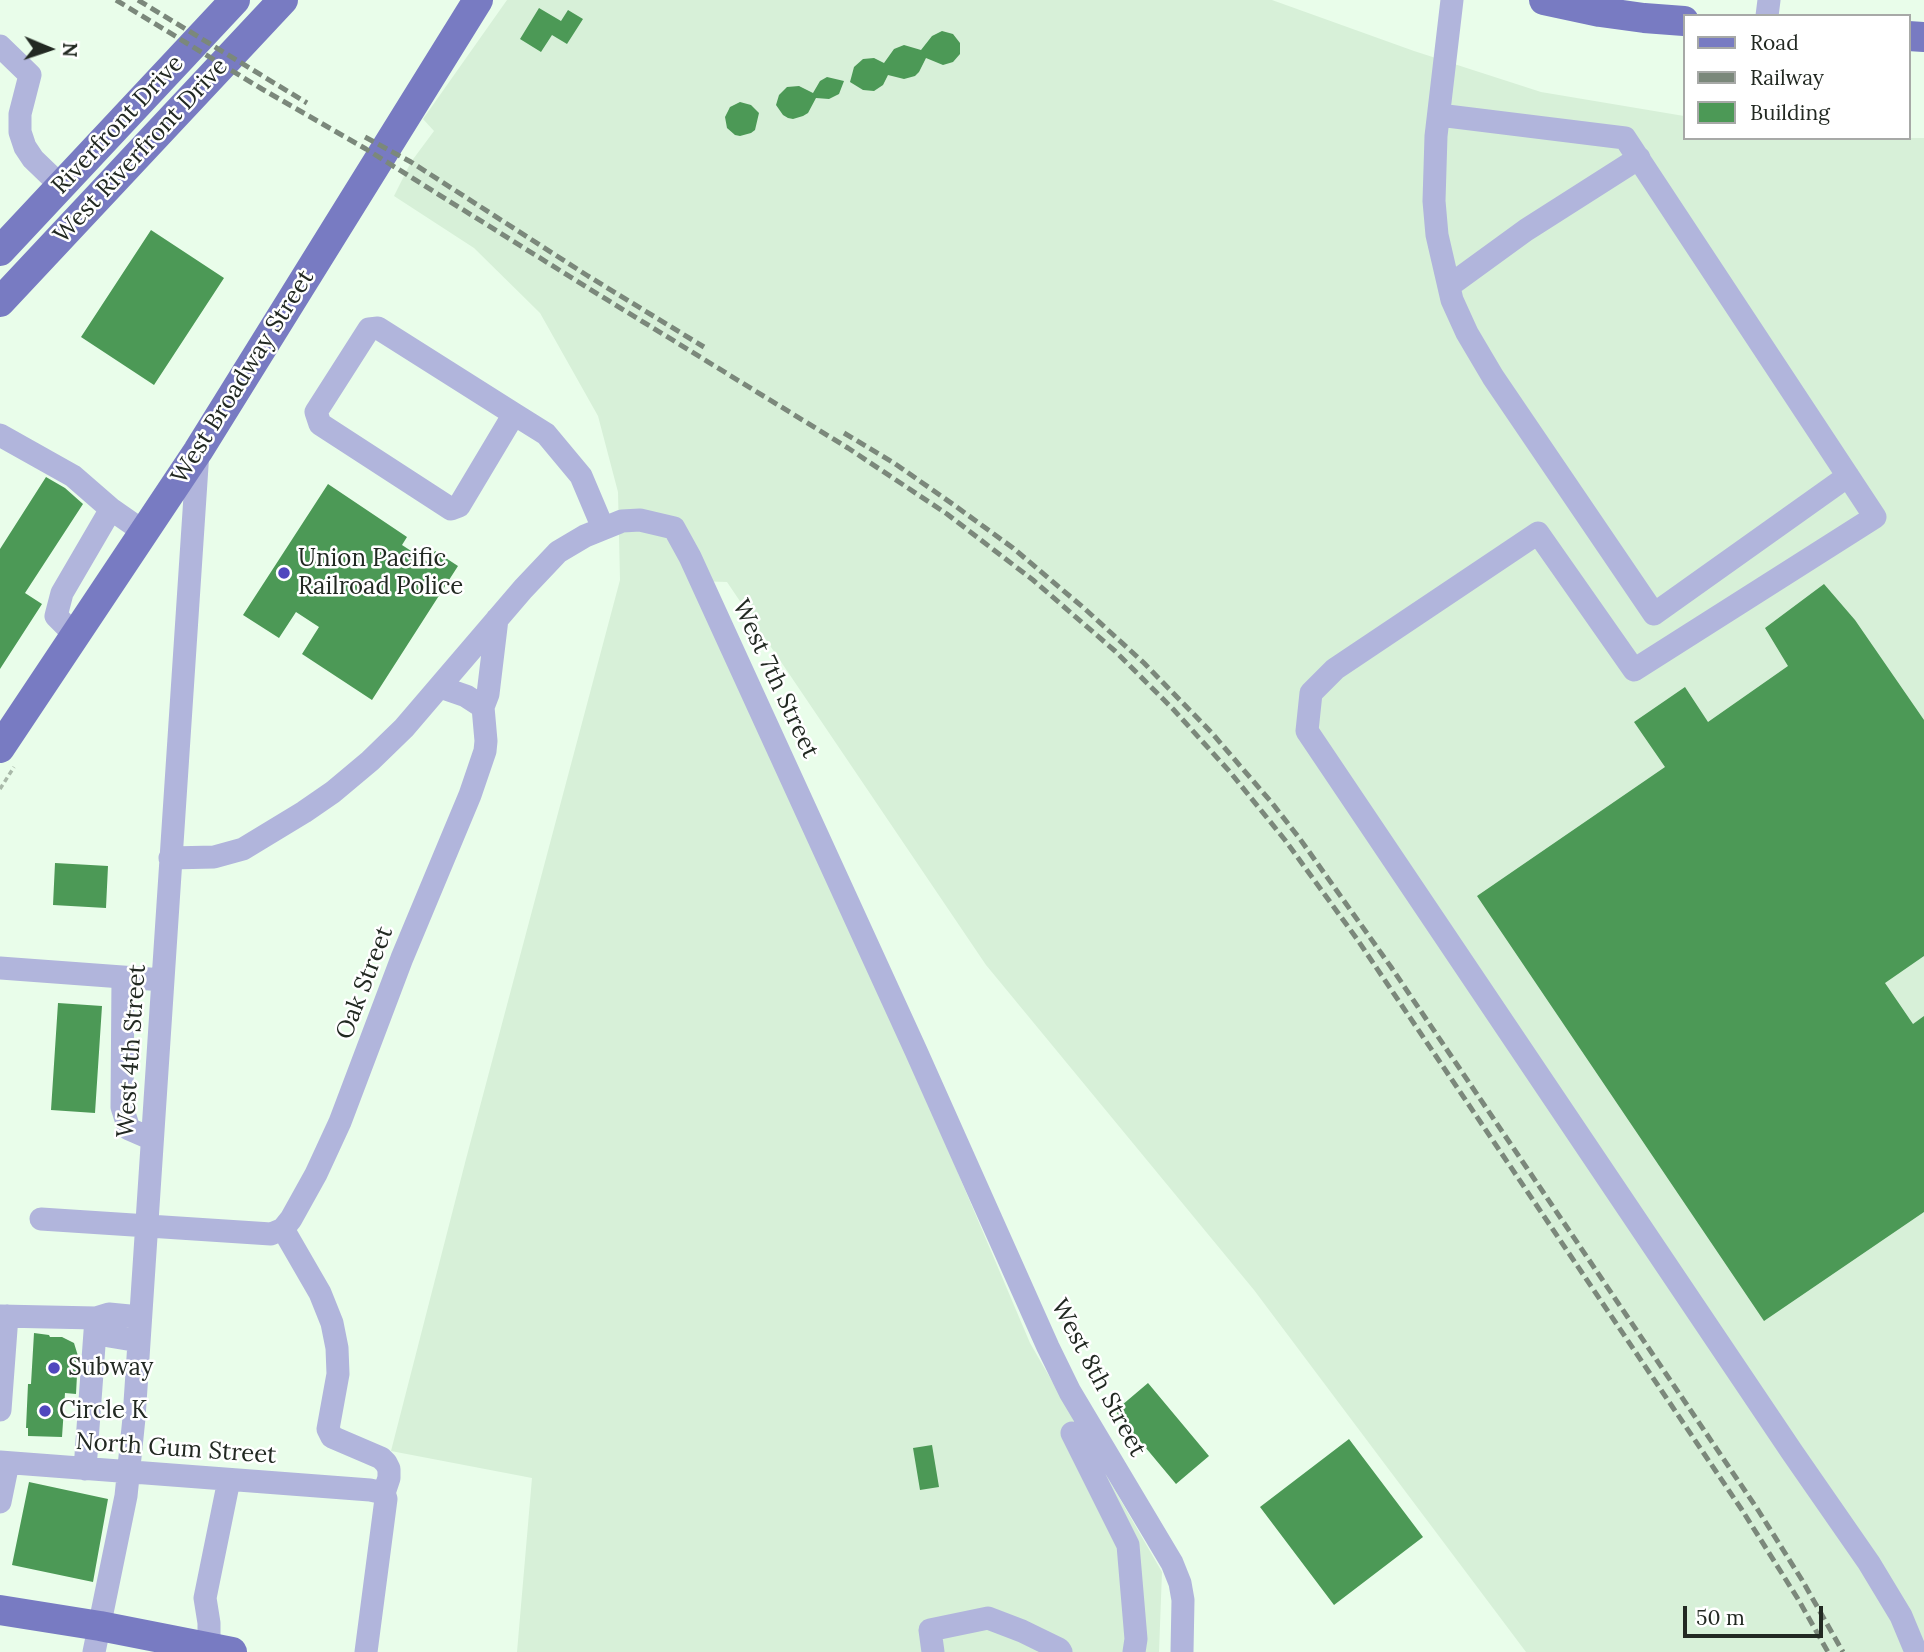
<!DOCTYPE html>
<html>
<head>
<meta charset="utf-8">
<style>
	body { margin:0 }
	#map { position:relative; width:1924px; height:1652px; overflow:hidden; background:#e9fdea; font-family:Lora,serif }
	canvas { display:block }
	.legend { position:absolute; left:1683px; top:14px; width:228px; height:126px; box-sizing:border-box; background:#fff; border:2px solid #a7a9a7; margin:0; padding:9px 12px; list-style:none; font-size:21px; color:#222922 }
	.legend li { display:flex; align-items:center; gap:14px; height:35px }
	.legend b { width:35px; border:2px solid #a7a9a7 }
	.north { position:absolute; left:14px; top:14px; width:70px; height:70px; -webkit-text-stroke:5px #fff; paint-order:stroke; rotate:92deg; font-size:19px; font-weight:700; line-height:28px; text-align:center; color:#222922 }
	.north::after { content:''; display:block; margin:auto; width:24px; height:32px; background:#222922; clip-path:polygon(50% 0,100% 100%,50% 72%,0 100%) }
	.scale { position:absolute; left:1683px; top:1606px; width:140px; height:32px; box-sizing:border-box; border:4px solid #222922; border-top:0; padding-left:9px; font-size:21px; line-height:24px; white-space:nowrap; color:#222922; -webkit-text-stroke:5px #fff; paint-order:stroke }
</style>
</head>
<body>
<div id="map">
<canvas width="1924" height="1652"></canvas>
<ul class="legend">
<li><b style="height:9px;background:#787bc2"></b>Road</li>
<li><b style="height:9px;background:#7b887b"></b>Railway</li>
<li><b style="height:19px;background:#4c9956"></b>Building</li>
</ul>
<div class="north">N</div>
<div class="scale">50 m</div>
</div>
<script>
const context = document.querySelector('canvas').getContext('2d');
context.lineJoin = 'round';
function fillPath(path, color) { context.fillStyle = color; context.fill(path, 'evenodd'); }
const toPath = rows => new Path2D(rows.map(r => 'M' + r).join(''));
function trace(path, color, width, dash) { context.strokeStyle = color; context.lineWidth = width; context.lineCap = dash ? 'butt' : 'round'; context.setLineDash(dash || []); context.stroke(path); }
function label(font, color, halo, rows, align = 'center') {
  context.font = font + ' Lora,serif'; context.lineWidth = 5; context.setLineDash([]); context.textBaseline = 'middle'; context.strokeStyle = halo; context.fillStyle = color; for (const [text, x, y, turn = 0] of rows) {
    context.save(); context.translate(x, y); context.rotate((+turn || 0) * Math.PI / 180); context.textAlign = isNaN(turn) ? turn : align; if (halo) context.strokeText(text, 0, 0); context.fillText(text, 0, 0); context.restore();
  }
}
const built = toPath([
	[507,0,1272,0,1414,51,1541,92,1684,116,1684,138,1924,138,1924,1652,1526,1652,1254,1290,986,965,727,582,692,581,779,769,952,1159,1030,1343,1162,1572,1159,1652,517,1652,532,1478,391,1451,466,1159,620,580,618,492,598,416,540,313,474,248,394,196,411,162,434,131,423,119]
]);
const building = toPath([
	[539,8,561,21,568,10,583,19,567,44,552,35,541,52,520,39],
	[942,31,953,34,960,43,960,54,953,62,943,65,926,58,919,72,915,76,904,79,888,75,883,85,874,91,863,90,850,82,854,67,863,59,874,58,884,63,894,49,904,45,921,50,932,36],
	[827,77,844,81,839,94,829,99,816,98,808,113,803,116,793,119,788,118,783,115,776,105,779,95,787,87,799,86,813,93,820,81],
	[740,102,751,105,759,113,755,130,751,133,740,136,735,135,727,128,725,117,730,107],
	[151,230,224,278,154,385,81,337],
	[46,477,65,488,83,504,25,593,42,604,0,669,0,549],
	[328,484,407,537,402,545,428,562,435,551,458,566,372,700,302,654,319,627,296,612,279,638,243,615],
	[1824,584,1855,620,1924,720,1924,956,1885,983,1913,1024,1924,1016,1924,1212,1764,1321,1477,896,1665,767,1634,722,1685,687,1708,722,1788,666,1765,628],
	[55,863,108,866,106,908,53,905],
	[58,1003,102,1006,95,1113,51,1110],
	[34,1333,49,1335,50,1337,62,1337,74,1343,78,1356,76,1394,65,1393,62,1437,28,1436,28,1428,26,1428,28,1384,31,1384],
	[1148,1383,1209,1456,1176,1484,1115,1411],
	[1349,1439,1423,1537,1334,1605,1260,1507],
	[932,1445,939,1487,920,1490,913,1448],
	[29,1482,108,1499,93,1582,12,1565]
]);
const path = toPath([
	[0,789,14,767]
]);
const minor = toPath([
	[1452,0,1436,136,1434,201,1437,235,1452,300,1467,333,1493,377,1654,614,1848,476],
	[1767,16,1769,0],
	[0,46,30,75,20,114,20,132,25,147,33,159,61,186],
	[1439,115,1625,138,1875,517,1634,670,1538,533,1335,669,1311,693,1307,731,1792,1452,1869,1563,1901,1616,1916,1652],
	[1449,286,1526,230,1639,158],
	[514,414,459,506,451,509,320,424,316,412,369,329,378,328,514,414,546,434,581,476,603,528],
	[0,435,73,476,111,509,144,532],
	[75,635,56,616,62,593,111,509],
	[440,687,466,696,483,707],
	[170,858,214,857,243,849,304,812,333,792,370,761,404,728,523,589,558,552,585,536,622,521,640,520,674,528,690,557,916,1051,1048,1347,1070,1392,1172,1563,1180,1583,1183,1600,1182,1652],
	[0,968,163,980],
	[123,977,122,1107,129,1129,152,1139],
	[41,1219,271,1234,283,1229,291,1219,316,1174,340,1122,402,958,470,795,485,751,486,741,483,707,488,694,497,619],
	[283,1229,320,1293,332,1323,337,1348,338,1374,328,1429,332,1437,381,1458,386,1463,389,1469,389,1478,384,1493,386,1499,366,1652],
	[0,1316,96,1318,109,1314,140,1317],
	[96,1318,98,1327,109,1336,139,1341],
	[0,1410,7,1316],
	[1072,1433,1128,1545,1136,1639,1134,1652],
	[0,1462,370,1490,384,1493],
	[85,1469,96,1318],
	[0,1502,8,1463],
	[209,1647,209,1623,205,1598,229,1480],
	[94,1652,126,1496,134,1418,198,451],
	[933,1652,930,1630,988,1618,1022,1631,1059,1649,1061,1652]
]);
const major = toPath([
	[1544,0,1600,12,1644,18,1684,21],
	[1908,36,1924,37],
	[0,251,235,0],
	[0,302,283,0],
	[0,748,198,451,478,0],
	[0,1610,100,1626,232,1652]
]);
const rail = toPath([
	[116,0,262,89,366,149,588,288,848,448,947,514,1033,580,1115,651,1173,709,1230,772,1285,840,1357,939,1742,1510,1798,1599,1828,1652],
	[138,0,307,103],
	[365,137,411,162,588,276,704,347],
	[844,433,894,463,954,505,1013,548,1085,609,1144,663,1211,732,1272,803,1300,839,1391,967,1758,1510,1802,1580,1843,1652]
]);
const markers = [
	[284,573,7,"#5047be"],
	[54,1368,7,"#5047be"],
	[45,1411,7,"#5047be"]
];
const streetNames = [
	["Riverfront Drive",118,125,-47],
	["West Riverfront Drive",141,151,-47],
	["West Broadway Street",243,377,-58],
	["West 7th Street",775,679,65],
	["Oak Street",365,983,-69],
	["West 4th Street",132,1051,-86],
	["West 8th Street",1098,1378,62],
	["North Gum Street",176,1449,4]
];
const poiNames = [
	["Union Pacific",298,559],
	["Railroad Police",298,587],
	["Subway",68,1368],
	["Circle K",59,1411]
];
fillPath(built, '#d7f0d8');
fillPath(building, '#4c9956');
trace(path, '#a9b9a9', 3.5, [5, 3.5]);
trace(minor, '#b1b5dc', 23);
trace(major, '#787bc2', 30);
trace(rail, '#7b887b', 5, [10, 5]);
for (const [x, y, r, color] of markers) { const dot = new Path2D(); dot.arc(x, y, r, 0, 2 * Math.PI); context.fillStyle = color; context.fill(dot); trace(dot, '#fff', 2.5); }
label('24px', '#222922', '#fff', streetNames);
label('24px', '#222922', '#fff', poiNames, 'left');
</script>
</body>
</html>
